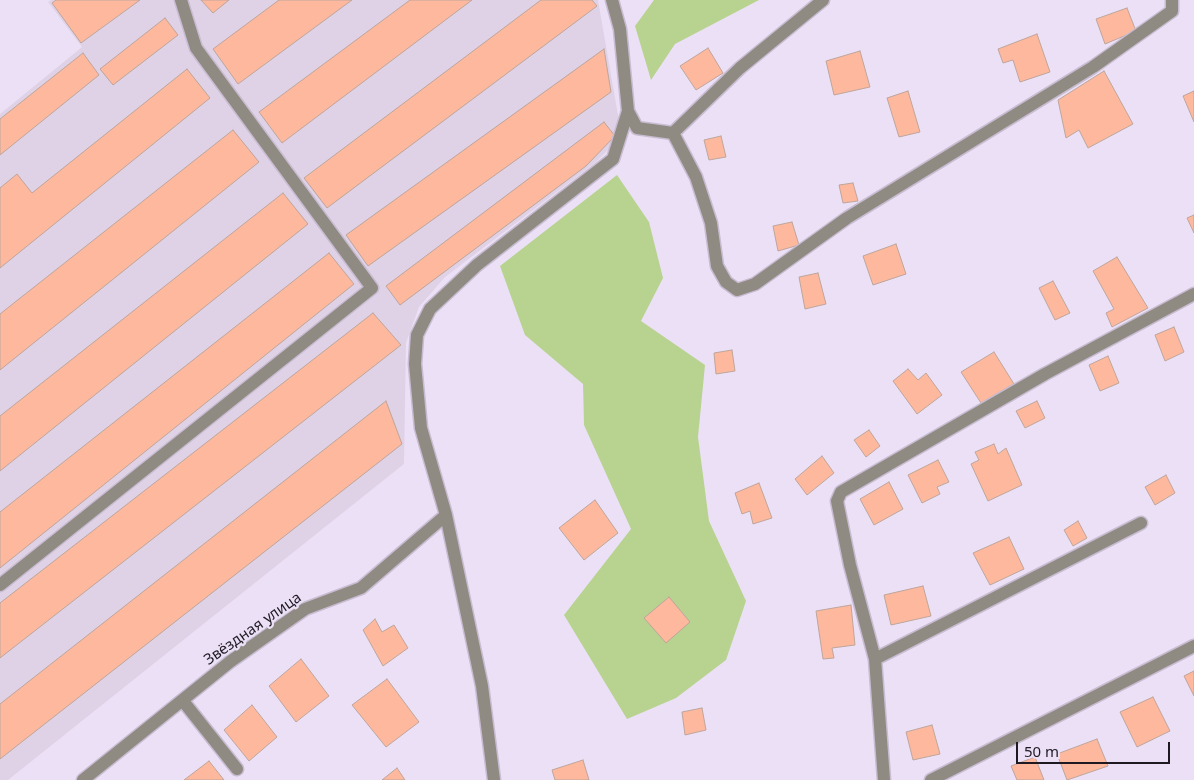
<!DOCTYPE html>
<html>
<head>
<meta charset="utf-8">
<style>
	body { margin:0 }
	#map { position:relative; width:1194px; height:780px; overflow:hidden; background:#ece0f7; font-family:"Noto Sans",sans-serif }
	canvas { display:block }
	.scale { position:absolute; left:1016px; top:742px; width:154px; height:22px; box-sizing:border-box; border:2px solid #1f1a22; border-top:0; padding-left:6px; font-size:15px; line-height:18px; white-space:nowrap; color:#1f1a22; -webkit-text-stroke:4px #ece0f7; paint-order:stroke }
</style>
</head>
<body>
<div id="map">
<canvas width="1194" height="780"></canvas>
<div class="scale">50 m</div>
</div>
<script>
const context = document.querySelector('canvas').getContext('2d');
context.lineJoin = 'round';
function fillPath(path, color) { context.fillStyle = color; context.fill(path, 'evenodd'); }
const toPath = rows => new Path2D(rows.map(r => 'M' + r).join(''));
function trace(path, color, width, dash) { context.strokeStyle = color; context.lineWidth = width; context.lineCap = dash ? 'butt' : 'round'; context.setLineDash(dash || []); context.stroke(path); }
function label(font, color, halo, rows, align = 'center') {
  context.font = font + ' "Noto Sans",sans-serif'; context.lineWidth = 4.5; context.setLineDash([]); context.textBaseline = 'middle'; context.strokeStyle = halo; context.fillStyle = color; for (const [text, x, y, turn = 0] of rows) {
    context.save(); context.translate(x, y); context.rotate((+turn || 0) * Math.PI / 180); context.textAlign = isNaN(turn) ? turn : align; if (halo) context.strokeText(text, 0, 0); context.fillText(text, 0, 0); context.restore();
  }
}
const industrial = toPath([
	[51,0,598,0,619,121,615,143,595,163,445,277,419,307,406,343,404,464,8,780,0,780,0,114,82,47,48,2]
]);
const green = toPath([
	[654,0,759,0,675,44,651,80,635,26],
	[617,175,649,222,663,278,641,321,705,365,698,437,709,521,746,601,726,660,676,698,627,719,564,615,631,529,584,425,583,384,525,335,500,266]
]);
const building = toPath([
	[56,0,140,0,81,43,52,3,56,0],
	[201,0,229,0,213,13,201,0],
	[279,0,352,0,238,84,213,49,279,0],
	[410,0,472,0,282,143,259,112,410,0],
	[541,0,592,0,597,6,327,208,304,178,541,0],
	[1127,8,1136,31,1105,44,1096,19,1127,8],
	[165,18,178,35,113,85,100,69,165,18],
	[1037,34,1050,72,1020,82,1013,60,1003,63,998,49,1037,34],
	[708,48,723,73,696,90,680,66,708,48],
	[604,49,611,92,368,266,346,235,604,49],
	[860,51,870,87,834,95,826,61,860,51],
	[83,53,99,75,0,155,0,119,83,53],
	[187,69,210,98,0,268,0,188,17,174,32,193,187,69],
	[1104,71,1133,124,1088,148,1079,130,1066,138,1058,100,1104,71],
	[908,91,920,132,899,137,887,98,908,91],
	[1194,91,1194,122,1183,96,1194,91],
	[604,122,615,136,586,166,400,305,386,286,604,122],
	[233,130,259,162,0,370,0,314,233,130],
	[721,136,726,157,709,160,704,140,721,136],
	[853,183,858,201,843,203,839,185,853,183],
	[283,193,308,224,0,471,0,416,283,193],
	[1194,215,1194,233,1187,218,1194,215],
	[792,222,799,245,778,251,773,226,792,222],
	[896,244,906,274,873,285,863,256,896,244],
	[329,253,354,284,0,568,0,512,329,253],
	[1117,257,1148,308,1112,327,1106,313,1114,309,1093,271,1117,257],
	[818,273,826,304,805,309,799,277,818,273],
	[1053,281,1070,313,1055,320,1039,288,1053,281],
	[373,313,401,345,0,658,0,603,373,313],
	[1174,327,1184,352,1165,361,1155,335,1174,327],
	[732,350,735,371,716,374,714,353,732,350],
	[994,352,1014,384,981,403,961,372,994,352],
	[1108,356,1119,383,1100,391,1089,365,1108,356],
	[908,369,918,380,926,373,942,395,917,414,893,381,908,369],
	[386,401,402,444,0,759,0,704,386,401],
	[1037,401,1045,418,1025,428,1016,411,1037,401],
	[869,430,880,446,866,457,854,440,869,430],
	[994,444,998,454,1006,448,1022,485,988,501,971,464,979,460,975,452,994,444],
	[822,456,834,473,807,495,795,479,822,456],
	[938,460,949,482,937,487,940,494,922,503,908,475,938,460],
	[1166,475,1175,493,1155,505,1145,487,1166,475],
	[889,482,903,509,874,525,860,499,889,482],
	[759,483,772,518,753,524,750,511,742,514,735,493,759,483],
	[595,500,618,533,584,560,559,528,595,500],
	[1078,521,1087,538,1073,546,1064,530,1078,521],
	[1009,537,1024,569,990,585,973,553,1009,537],
	[923,586,931,616,891,625,884,595,923,586],
	[669,597,690,622,666,643,644,618,669,597],
	[851,605,855,645,832,648,834,658,823,659,816,611,851,605],
	[375,619,382,632,394,625,408,648,383,666,363,630,375,619],
	[301,659,329,696,296,722,269,686,301,659],
	[1194,671,1194,696,1184,676,1194,671],
	[387,679,419,722,386,747,352,705,387,679],
	[1153,697,1170,731,1137,747,1120,712,1153,697],
	[252,705,277,737,249,761,224,730,252,705],
	[702,708,706,730,685,735,682,712,702,708],
	[932,725,940,754,913,760,906,732,932,725],
	[1097,739,1108,766,1067,780,1057,754,1097,739],
	[1035,757,1044,780,1017,780,1011,766,1035,757],
	[583,760,589,780,555,780,552,770,583,760],
	[209,761,224,780,184,780,209,761],
	[397,768,405,780,382,780,397,768]
]);
const minor = toPath([
	[612,0,620,29,628,111,637,128,673,133,696,177,711,223,717,266,726,282,737,290,755,284,847,218,1093,67,1172,11,1172,0],
	[673,133,740,68,823,0],
	[0,585,372,288,196,48,181,0],
	[875,659,1141,523],
	[183,701,237,769],
	[83,780,231,661,305,609,361,588,446,515],
	[494,780,482,686,446,515,421,428,415,364,417,335,430,309,477,265,613,159,628,111],
	[884,780,875,659,850,565,837,501,841,492,1045,374,1194,294],
	[931,780,1194,646]
]);
const streetNames = [
	["Звёздная улица",253,629,-35]
];
fillPath(industrial, '#e0d2e6');
fillPath(green, '#b7d38f');
fillPath(building, '#fdb89d');
trace(building, '#bea59b', 1);
trace(minor, '#c7bcd1', 15);
trace(minor, '#908b82', 12);
label('15px', '#1f1a22', '#ece0f7', streetNames);
</script>
</body>
</html>
